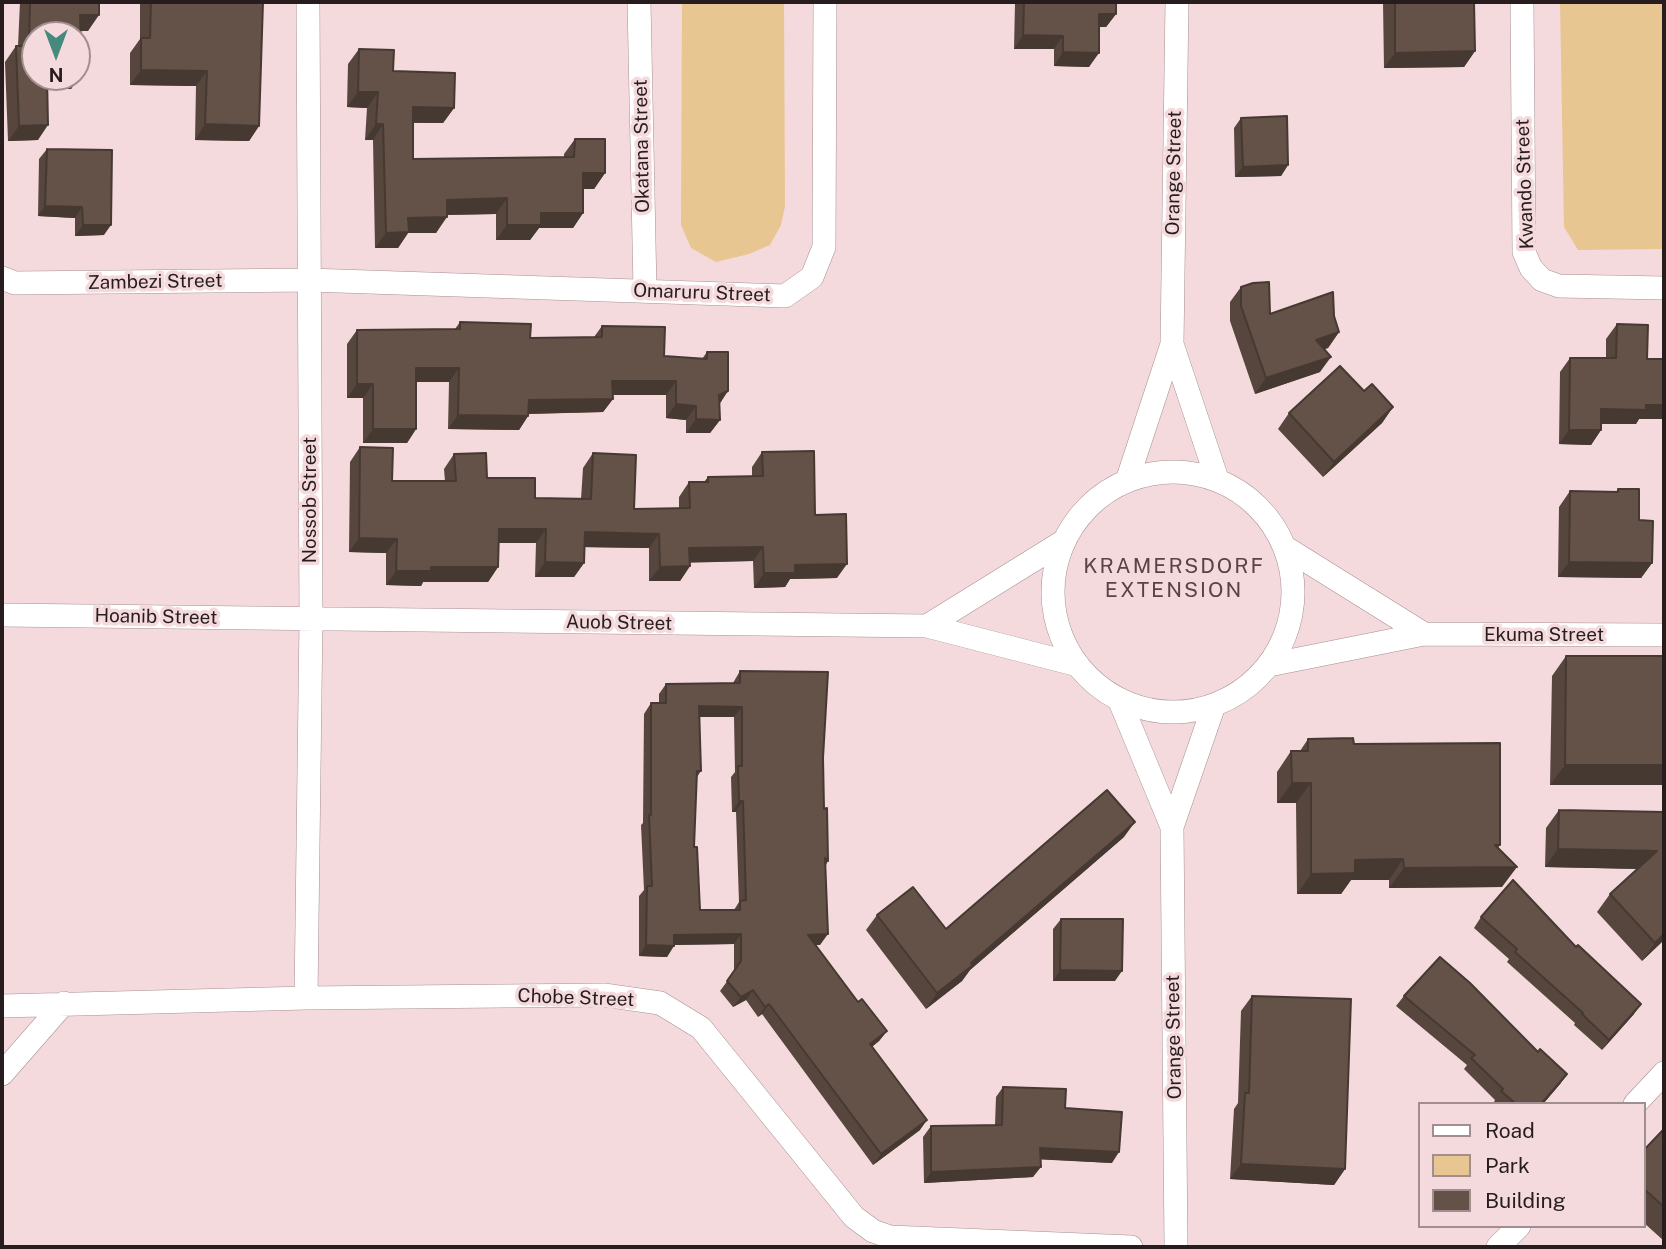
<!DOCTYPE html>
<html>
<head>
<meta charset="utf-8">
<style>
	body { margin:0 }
	#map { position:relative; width:1666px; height:1249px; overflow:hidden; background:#f4dadc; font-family:"Public Sans",sans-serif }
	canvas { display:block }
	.frame { position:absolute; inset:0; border:4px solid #271d1e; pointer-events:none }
	.legend { position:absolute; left:1418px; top:1102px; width:228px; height:126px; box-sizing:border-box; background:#f4dadc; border:2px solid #a28e90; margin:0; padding:9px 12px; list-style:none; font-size:21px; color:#271d1e }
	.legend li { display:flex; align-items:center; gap:14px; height:35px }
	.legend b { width:35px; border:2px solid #a28e90 }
	.north { position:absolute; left:21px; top:21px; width:70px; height:70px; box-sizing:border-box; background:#f4dadc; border:2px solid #a28e90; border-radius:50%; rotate:180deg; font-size:19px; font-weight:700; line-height:28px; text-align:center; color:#271d1e }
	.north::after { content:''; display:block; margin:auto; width:24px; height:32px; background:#468a7e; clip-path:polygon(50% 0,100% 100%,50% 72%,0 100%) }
</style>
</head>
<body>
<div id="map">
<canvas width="1666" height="1249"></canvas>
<div class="frame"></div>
<ul class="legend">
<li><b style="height:9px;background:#fff"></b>Road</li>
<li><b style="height:19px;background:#e7c691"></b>Park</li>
<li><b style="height:19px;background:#645148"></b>Building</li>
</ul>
<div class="north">N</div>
</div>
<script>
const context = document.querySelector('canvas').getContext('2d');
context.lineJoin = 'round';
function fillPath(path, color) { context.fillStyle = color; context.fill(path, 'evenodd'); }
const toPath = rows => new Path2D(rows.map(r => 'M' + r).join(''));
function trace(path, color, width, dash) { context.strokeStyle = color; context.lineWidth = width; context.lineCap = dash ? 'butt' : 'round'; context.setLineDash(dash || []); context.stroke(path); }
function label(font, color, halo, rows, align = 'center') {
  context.font = font + ' "Public Sans",sans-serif'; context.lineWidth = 7; context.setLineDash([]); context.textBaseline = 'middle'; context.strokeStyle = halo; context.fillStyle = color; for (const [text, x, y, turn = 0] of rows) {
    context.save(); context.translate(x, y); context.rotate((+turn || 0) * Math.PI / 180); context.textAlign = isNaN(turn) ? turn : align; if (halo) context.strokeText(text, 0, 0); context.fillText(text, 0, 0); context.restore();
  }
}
const green = toPath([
	[682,2,784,2,785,206,781,225,770,245,749,254,716,262,691,248,681,225],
	[1560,2,1664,2,1664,249,1578,250,1564,227]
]);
const minor = toPath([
	[639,2,645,290],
	[1522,2,1524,252,1531,268,1542,280,1559,286,1664,288],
	[2,278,15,283,309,280,785,296,812,277,824,247,825,2],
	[1172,344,1177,2],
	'1053 592a120 120 0 1 1 240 0a120 120 0 1 1-240 0Z',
	[1127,481,1172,344,1217,479],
	[1064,541,927,626,1078,665],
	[2,615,927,626],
	[1424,634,1664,635],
	[1269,665,1424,634,1286,548],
	[1119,699,1172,827],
	[306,998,311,619,308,2],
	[2,1006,306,998,604,995,660,1003,701,1028,854,1217,873,1231,890,1237,1131,1247],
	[2,1074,64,1003],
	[1635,1104,1664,1073],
	[1176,1247,1172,827,1214,705],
	[1498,1247,1519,1226]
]);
const wall = toPath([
	[20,2,99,2,88,31,80,31,82,73,71,89,48,89,38,140,8,141,5,62,16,46,18,46],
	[140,2,263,2,259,126,249,141,195,140,196,86,130,85,130,53,140,39],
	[1016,2,1116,2,1116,14,1106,27,1099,27,1089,67,1054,66,1054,49,1014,49,1015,4],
	[1383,2,1474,2,1475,51,1464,67,1384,68],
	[359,49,393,71,454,108,443,123,413,123,413,159,564,157,564,154,575,139,605,173,594,189,583,189,583,213,573,228,539,228,530,240,496,240,496,214,447,215,436,233,408,233,398,248,375,248,373,140,365,140,367,108,347,107,348,64],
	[1241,118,1288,165,1281,176,1235,177,1234,128],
	[47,149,104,235,75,236,75,218,38,216,39,159],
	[1241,287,1270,314,1334,316,1339,332,1328,348,1324,349,1320,372,1255,394,1230,321,1230,302],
	[460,322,530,338,594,337,602,326,664,356,702,359,707,352,719,404,720,420,710,433,686,433,686,420,666,418,666,395,612,395,613,399,603,412,528,414,528,416,519,430,448,429,449,382,416,382,416,429,407,443,363,443,363,398,347,398,347,344,357,330,455,329],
	[1617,324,1639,419,1636,424,1601,424,1601,430,1591,445,1559,444,1560,372,1570,358,1606,358,1606,339],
	[1364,391,1393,407,1382,423,1323,477,1278,429,1289,413],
	[360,447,392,481,445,481,444,469,454,454,487,478,535,498,581,499,583,468,593,453,634,509,679,508,679,497,689,482,704,482,708,477,752,476,752,467,762,452,815,515,837,578,790,579,785,587,754,588,753,561,690,562,690,566,680,581,649,581,649,548,585,547,584,563,574,577,535,577,536,543,499,543,498,567,488,582,423,582,421,586,386,585,386,553,349,552,350,462],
	[1618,489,1652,563,1641,578,1558,577,1559,507,1570,491,1616,492],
	[1566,656,1664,656,1664,785,1550,785,1552,676],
	[740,671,823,758,824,809,828,861,826,865,820,945,816,945,858,1002,887,1031,879,1041,872,1047,920,1130,873,1165,762,1014,758,1017,746,1000,733,1007,720,991,734,972,734,944,674,945,667,957,639,956,639,896,644,890,641,825,643,823,644,714,651,703,659,703,659,694,666,684,733,683],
	[699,717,734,717,735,772,731,777,732,812,736,812,739,902,734,910,700,910,694,847,697,777,701,771],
	[1308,739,1354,744,1500,845,1498,848,1502,887,1389,888,1389,880,1351,880,1341,894,1297,894,1296,803,1277,803,1277,772,1291,751,1300,751],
	[1559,810,1664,812,1664,940,1642,961,1597,912,1610,894,1637,869,1545,867,1546,828],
	[1124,837,970,970,962,981,926,1009,866,930,877,915,946,929],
	[1481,917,1634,1014,1602,1050,1574,1025,1575,1023,1507,962,1509,959,1474,928],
	[1061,919,1115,981,1053,981,1053,929],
	[1252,996,1345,1169,1334,1185,1230,1179,1234,1109,1238,1103,1241,1011],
	[1404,996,1538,1052,1567,1074,1560,1084,1543,1104,1496,1104,1494,1102,1495,1100,1464,1069,1467,1065,1396,1006],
	[1003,1087,1065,1108,1112,1163,1040,1159,1033,1177,924,1183,923,1137,931,1126,995,1125,996,1097],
	[1664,1132,1664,1241,1643,1222,1643,1151]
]);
const shadedWall = toPath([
	[1099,14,1116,14,1106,27,1090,27],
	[80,15,99,15,88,31,69,30],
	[1023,35,1063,36,1054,49,1014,49],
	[1475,51,1464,67,1384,68,1395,53],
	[1063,52,1099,53,1089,67,1054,66],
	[141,70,207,71,196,86,130,85],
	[77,73,82,73,71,89,36,89,45,77,77,77],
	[358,92,378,92,367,108,347,107],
	[413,107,454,108,443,123,402,122],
	[205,124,259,126,249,141,195,140],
	[376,124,383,124,373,140,365,140],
	[48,125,38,140,8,141,19,126],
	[1288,165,1281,176,1235,177,1243,167],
	[583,173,605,173,594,189,573,189],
	[507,198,496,214,436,215,447,200],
	[45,206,82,207,75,218,38,216],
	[541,213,583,213,573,228,539,228,530,240,496,240,507,225],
	[447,217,436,233,408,233,398,248,375,248,386,233,408,218],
	[83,225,111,225,104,235,75,236],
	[1339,332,1328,348,1305,356,1316,340],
	[1331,357,1320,372,1255,394,1266,378],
	[416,368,459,368,449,382,406,382],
	[612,381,676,381,666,395,602,395],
	[357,384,373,384,363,398,347,398],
	[728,391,719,405,719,395],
	[613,399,603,412,519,414,529,400],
	[676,404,696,406,686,420,666,418],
	[1646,405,1664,405,1664,419,1639,419,1636,424,1591,424,1601,409],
	[1393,407,1382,423,1323,477,1334,462],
	[458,415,528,416,519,430,448,429],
	[696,419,720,420,710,433,686,433],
	[373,429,416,429,407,443,363,443],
	[1569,430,1601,430,1591,445,1559,444],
	[499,529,546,529,536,543,489,543],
	[585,532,659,534,649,548,575,547],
	[359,538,397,539,386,553,349,552],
	[763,547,753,561,679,563,689,548],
	[545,562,584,563,574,577,535,577],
	[1569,562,1652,563,1641,578,1558,577],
	[847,564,837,578,790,579,785,587,754,588,764,573,795,565],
	[690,566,680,581,649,581,660,567],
	[431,567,498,567,488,582,423,582,421,586,386,585,396,571],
	[699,706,742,707,734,717,691,717],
	[1565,765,1664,765,1664,785,1550,785],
	[1292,783,1311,783,1296,803,1277,803],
	[739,801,743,801,736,812,732,812],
	[1135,822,1124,837,970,970,962,981,926,1009,937,993],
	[1558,849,1657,851,1644,869,1545,867],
	[1403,859,1389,880,1351,880,1341,894,1297,894,1311,874,1355,860],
	[1517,867,1502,887,1389,888,1404,868],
	[741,934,734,944,667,945,674,935],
	[828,934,820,945,801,945,808,935],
	[1664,934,1664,940,1642,961,1655,943],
	[646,945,674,946,667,957,639,956],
	[1060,970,1122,971,1115,981,1053,981],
	[753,990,746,1000,733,1007,741,997],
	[769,1004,762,1014,758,1017,765,1007],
	[1641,1004,1634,1014,1602,1050,1609,1040],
	[887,1031,879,1041,862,1054,870,1044],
	[1567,1074,1560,1084,1543,1104,1541,1104],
	[927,1120,920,1130,873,1165,881,1154],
	[1040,1148,1119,1152,1112,1163,1032,1159],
	[1241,1164,1345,1169,1334,1185,1230,1179],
	[1041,1167,1033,1177,924,1183,931,1172]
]);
const building = toPath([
	[30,2,99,2,99,15,80,15,82,73,77,73,77,35,35,35,35,77,47,77,48,125,19,126,16,46,29,46,30,2],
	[151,2,263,2,259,126,205,124,207,71,141,70,141,38,150,38,151,2],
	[1024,2,1116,2,1116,14,1099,14,1099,53,1063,52,1063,36,1023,35,1024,2],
	[1395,2,1474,2,1475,51,1395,53,1395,2],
	[359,49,394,50,393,71,455,73,454,108,413,107,413,159,574,157,575,139,605,139,605,173,583,173,583,213,541,213,541,225,507,225,507,198,447,200,447,217,408,218,409,232,386,233,383,124,376,124,378,92,358,92,359,49],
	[1287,116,1288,165,1243,167,1241,118,1287,116],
	[47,149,112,150,111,225,83,225,82,207,45,206,47,149],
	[1269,282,1270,314,1333,292,1334,316,1339,332,1316,340,1331,357,1266,378,1241,306,1241,287,1253,283,1269,282],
	[460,322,531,324,530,338,602,337,602,326,665,327,664,356,707,359,707,352,728,352,728,391,719,395,720,420,696,419,696,406,676,404,676,381,612,381,613,399,529,400,528,416,458,415,459,368,416,368,416,429,373,429,373,384,357,384,357,330,460,329,460,322],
	[1617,324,1648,325,1647,359,1664,359,1664,405,1646,405,1646,410,1601,409,1601,430,1569,430,1570,358,1616,358,1617,324],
	[1340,366,1364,391,1372,384,1393,407,1334,462,1289,413,1340,366],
	[360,447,393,448,392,481,456,481,454,454,486,453,487,478,535,478,535,498,591,499,593,453,636,455,634,509,690,508,689,482,708,482,708,477,763,476,762,452,814,451,815,515,846,514,847,564,795,565,795,573,764,573,763,547,689,548,690,566,660,567,659,534,585,532,584,563,545,562,546,529,499,529,498,567,431,567,431,571,396,571,397,539,359,538,360,447],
	[1618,489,1639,489,1639,520,1653,521,1652,563,1569,562,1570,491,1618,492,1618,489],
	[1566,656,1664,656,1664,765,1565,765,1566,656],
	[740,671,828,672,823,758,824,809,827,808,828,861,825,858,828,934,808,935,858,1002,862,999,887,1031,870,1044,927,1120,881,1154,769,1004,765,1007,753,990,741,997,727,981,741,961,741,934,674,935,674,946,646,945,647,886,652,886,649,815,651,815,651,703,666,703,666,684,740,683,740,671],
	[699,706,742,707,742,766,738,766,739,801,743,801,746,900,740,901,740,910,700,910,697,847,694,847,697,771,701,771,699,706],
	[1353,738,1354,744,1500,743,1500,845,1495,845,1517,867,1404,868,1403,859,1355,860,1355,873,1311,874,1311,783,1292,783,1291,751,1308,751,1308,739,1353,738],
	[1107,790,1135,822,971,963,973,965,937,993,877,915,913,887,946,929,1107,790],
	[1559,810,1664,812,1664,934,1655,943,1610,894,1657,851,1558,849,1559,810],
	[1513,880,1576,947,1578,945,1641,1004,1609,1040,1582,1014,1583,1013,1515,952,1517,949,1481,917,1513,880],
	[1061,919,1123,919,1122,971,1060,970,1061,919],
	[1440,957,1470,983,1538,1052,1540,1049,1567,1074,1541,1104,1516,1104,1501,1091,1503,1089,1471,1058,1475,1055,1404,996,1440,957],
	[1252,996,1351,999,1345,1169,1241,1164,1245,1093,1249,1093,1252,996],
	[1003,1087,1066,1089,1065,1108,1122,1112,1119,1152,1040,1148,1041,1167,931,1172,931,1126,1002,1125,1003,1087],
	[1663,1130,1664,1132,1664,1207,1643,1188,1643,1151,1663,1130]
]);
const streetNames = [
	["Okatana Street",642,146,-91],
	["Orange Street",1174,173,-89],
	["Kwando Street",1525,184,-92],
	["Zambezi Street",155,282,-1],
	["Omaruru Street",702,293,2],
	["Nossob Street",310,500,-90],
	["Hoanib Street",156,617,1],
	["Auob Street",619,623,1],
	["Ekuma Street",1544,635],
	["Chobe Street",576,998,2],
	["Orange Street",1174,1037,-91]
];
const neighbourhoodNames = [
	["KRAMERSDORF",1174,567],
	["EXTENSION",1174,591]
];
fillPath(green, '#e7c691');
trace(minor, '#a78f91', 24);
trace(minor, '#fff', 23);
fillPath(wall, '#56463e');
fillPath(shadedWall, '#463932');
fillPath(building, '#645148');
trace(building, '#463932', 2);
label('19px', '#271d1e', '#f4dadc', streetNames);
context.letterSpacing = '2px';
label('21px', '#584345', '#f4dadc', neighbourhoodNames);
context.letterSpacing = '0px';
</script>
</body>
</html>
